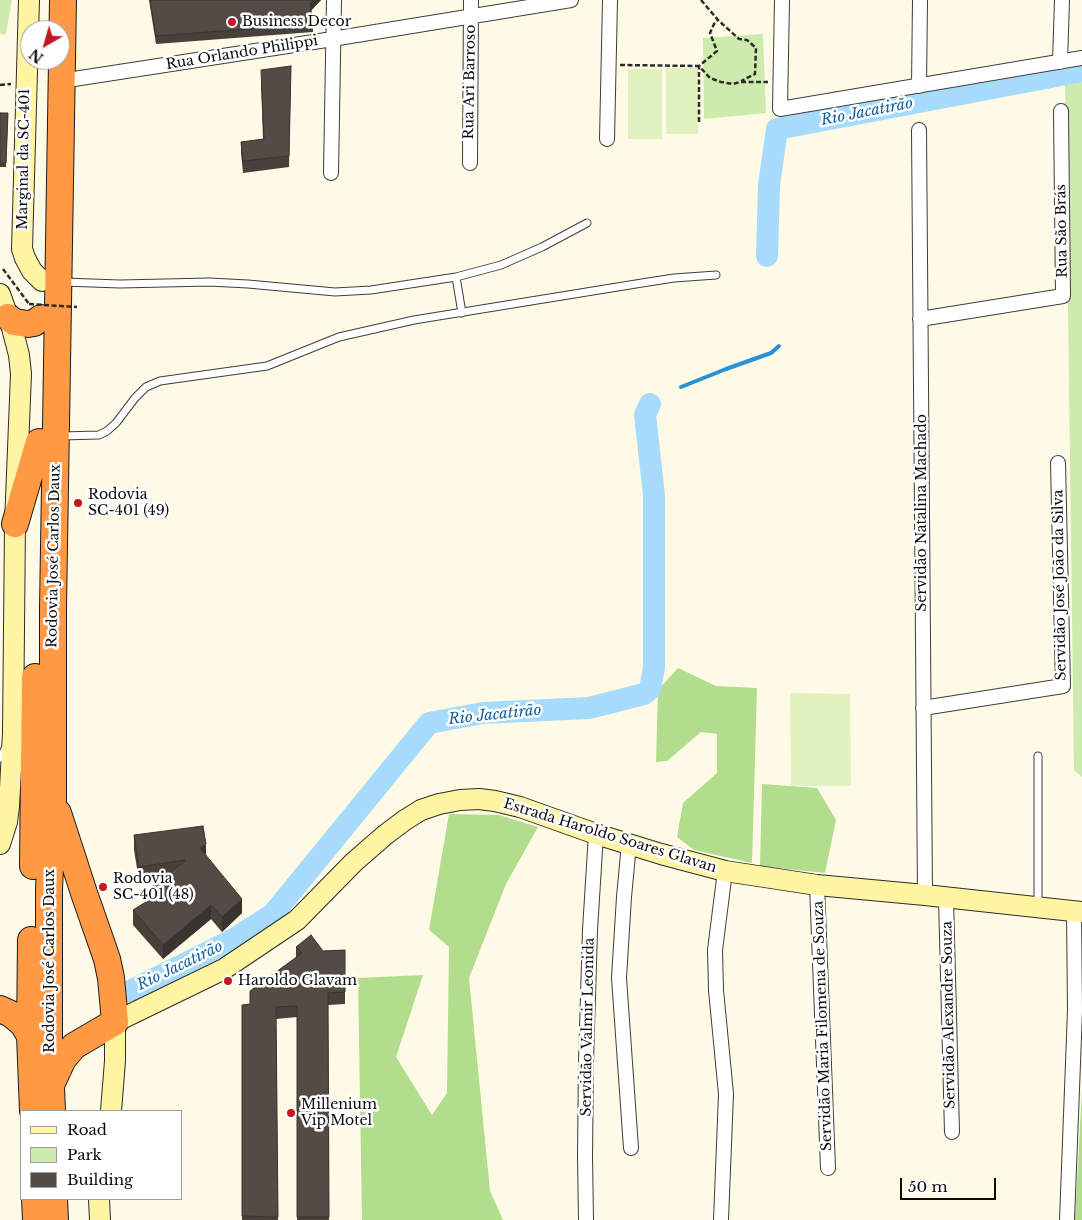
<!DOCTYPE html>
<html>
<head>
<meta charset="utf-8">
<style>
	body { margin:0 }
	#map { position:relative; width:1082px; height:1220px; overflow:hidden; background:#fffae6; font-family:"Libre Baskerville",serif }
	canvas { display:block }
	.legend { position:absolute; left:20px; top:1110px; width:162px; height:90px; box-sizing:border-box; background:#fff; border:1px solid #9d9d9d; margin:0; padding:6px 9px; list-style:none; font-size:15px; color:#0a0a0a }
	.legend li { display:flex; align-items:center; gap:10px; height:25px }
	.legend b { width:25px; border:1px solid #9d9d9d }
	.north { position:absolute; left:20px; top:20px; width:50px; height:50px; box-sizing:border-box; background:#fff; border:1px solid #9d9d9d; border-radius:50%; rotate:218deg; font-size:14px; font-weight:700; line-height:20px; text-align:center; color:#0a0a0a }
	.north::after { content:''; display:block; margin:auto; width:18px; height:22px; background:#c21921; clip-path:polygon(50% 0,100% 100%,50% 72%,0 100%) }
	.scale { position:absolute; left:900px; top:1178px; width:96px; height:22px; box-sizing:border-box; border:2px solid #0a0a0a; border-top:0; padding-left:6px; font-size:15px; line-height:18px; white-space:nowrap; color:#0a0a0a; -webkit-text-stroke:4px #fff; paint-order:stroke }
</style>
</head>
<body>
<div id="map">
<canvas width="1082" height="1220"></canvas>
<ul class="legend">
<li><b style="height:6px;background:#fff4a1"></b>Road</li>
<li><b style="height:14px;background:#ceebae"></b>Park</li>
<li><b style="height:14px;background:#534b45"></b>Building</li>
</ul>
<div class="north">N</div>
<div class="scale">50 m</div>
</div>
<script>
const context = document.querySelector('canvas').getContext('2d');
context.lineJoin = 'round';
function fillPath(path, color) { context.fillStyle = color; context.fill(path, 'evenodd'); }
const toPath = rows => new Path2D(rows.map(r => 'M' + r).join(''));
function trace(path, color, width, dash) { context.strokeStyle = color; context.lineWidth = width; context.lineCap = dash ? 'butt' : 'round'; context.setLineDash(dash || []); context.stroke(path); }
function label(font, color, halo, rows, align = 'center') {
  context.font = font + ' "Libre Baskerville",serif'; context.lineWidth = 5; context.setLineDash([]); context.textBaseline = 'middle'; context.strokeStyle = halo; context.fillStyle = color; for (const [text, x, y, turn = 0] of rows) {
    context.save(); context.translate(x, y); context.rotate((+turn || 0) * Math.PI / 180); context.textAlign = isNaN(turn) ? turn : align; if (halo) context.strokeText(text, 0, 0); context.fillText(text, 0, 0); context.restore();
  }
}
const green = toPath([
	[0,0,12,0,6,33,4,35,2,35,0,33],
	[763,34,766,113,704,119,703,38],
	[1082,77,1082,777,1074,770,1065,79]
]);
const forest = toPath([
	[678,668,716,686,757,688,752,863,694,850,677,837,683,803,717,773,717,734,701,732,667,761,656,762,658,690],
	[762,784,817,788,836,820,825,873,760,866],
	[449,814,499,815,538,827,506,884,469,978,490,1191,503,1220,362,1220,358,978,423,975,396,1057,432,1115,447,1093,449,947,429,930],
	[1082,1089,1082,1220,1075,1220]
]);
const pitch = toPath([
	[666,68,698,68,698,134,666,134],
	[628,69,662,69,662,139,628,139],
	[790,693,850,694,851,786,791,786]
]);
const stream = toPath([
	[681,387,726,369,771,353,779,346]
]);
const river = toPath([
	[767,256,769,185,777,129,1082,71],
	[130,991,234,939,273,914,429,723,483,713,589,708,644,694,650,689,654,668,654,495,645,415,650,404]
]);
const path = toPath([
	[701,0,718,20,739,39,747,40,756,48,755,74,741,81],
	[620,65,699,66,710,78,721,82,733,84,740,82,768,82],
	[0,85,11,84],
	[699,122,699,66,717,51,710,33,714,24,718,20],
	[3,269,29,304]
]);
const lane = toPath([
	[456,277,462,313],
	[63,282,120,284,209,282,248,284,335,292,371,290,456,277,501,265,542,247,587,223],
	[61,436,99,435,107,431,116,423,135,398,146,387,160,381,267,366,339,337,414,320,642,283,674,278,716,275],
	[0,758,6,747],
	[1038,905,1038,756]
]);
const street = toPath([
	[782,0,780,109,1082,58],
	[1060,62,1062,0],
	[61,84,74,79,320,41,571,0],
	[919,86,920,0],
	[919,130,925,895],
	[607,139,610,0],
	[470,163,471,0],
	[331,173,334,0],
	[920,319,1063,296,1061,111],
	[923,708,1063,686,1058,463],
	[629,844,624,897,619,978,631,1148],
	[817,885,828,1168],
	[946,898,952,1132],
	[586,1220,585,1156,586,1062,590,930,596,834],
	[721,1220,726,1094,716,990,715,950,725,871],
	[1067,1220,1075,1010,1074,911]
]);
const secondary = toPath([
	[29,0,22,249,25,258,32,271,42,281],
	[0,294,12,328,19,355,21,374,15,524,13,733,9,806,7,822,0,844],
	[111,1111,115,1061,115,1022,224,969,297,920,354,862,385,835,405,820,421,810,439,804,460,800,479,799,495,801,520,807,596,834,661,854,725,871,817,885,925,895,1082,912],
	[99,1199,100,1220]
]);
const highway = toPath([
	[8,317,14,322,28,324,34,323,41,318],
	[15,524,39,442],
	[33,866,35,677],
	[31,940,30,1036,33,1111],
	[0,1009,11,1014,23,1024,30,1036],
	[51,1085,63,1059,74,1046,115,1022,111,978,107,959,84,893,58,813],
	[52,1111,49,1038,49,889,53,799,53,607,63,0],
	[35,1199,36,1220],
	[54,1199,55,1220]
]);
const pathBridge = toPath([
	[29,304,77,307]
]);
const wall = toPath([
	[149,0,321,0,311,10,313,24,313,32,156,44],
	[291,66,289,167,243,173,241,153,241,142,263,139,261,82],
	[0,113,8,113,6,167,0,167],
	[134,835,206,855,242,913,222,932,211,919,163,959,133,925,133,910,148,901,148,890,164,878,139,881,134,850],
	[296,947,323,951,345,950,345,1004,328,1005,329,1220,297,1220,297,1017,276,1019,278,1220,242,1220,242,1005,250,1004,296,957]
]);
const shadedWall = toPath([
	[313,0,321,0,310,12,310,4],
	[206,844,206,859,200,848],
	[242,899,242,913,222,932,222,917],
	[211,905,211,919,163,959,163,945]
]);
const building = toPath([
	[150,0,313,0,310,4,313,24,156,36,150,0],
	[291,66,289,156,243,161,241,142,264,139,261,70,291,66],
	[0,113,8,113,6,163,0,163,0,113],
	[203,826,206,844,200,848,242,899,222,917,211,905,163,945,133,910,154,897,148,890,186,860,139,867,134,835,203,826],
	[311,935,323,951,345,950,345,992,328,993,329,1217,297,1217,297,1006,276,1007,278,1217,242,1216,242,1005,250,1004,250,991,302,953,296,947,311,935]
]);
const markers = [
	[232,22,5,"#c21921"],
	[78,503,5,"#c21921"],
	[103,887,5,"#c21921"],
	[228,981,5,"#c21921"],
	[291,1113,5,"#c21921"]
];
const poiNames = [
	["Business Decor",242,22],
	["Rodovia",88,495],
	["SC-401 (49)",88,511],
	["Rodovia",113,879],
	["SC-401 (48)",113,895],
	["Haroldo Glavam",238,981],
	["Millenium",301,1105],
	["Vip Motel",301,1121]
];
const streetNames = [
	["Rua Orlando Philippi",242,53,-9],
	["Rua Ari Barroso",470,82,-89],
	["Marginal da SC-401",24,159,-89],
	["Rua São Brás",1062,231,-91],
	["Servidão Natalina Machado",922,513,-90],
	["Rodovia José Carlos Daux",54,556,-89],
	["Servidão José João da Silva",1060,585,-91],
	["Estrada Haroldo Soares Glavan",610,836,17],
	["Rodovia José Carlos Daux",50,961,-90],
	["Servidão Alexandre Souza",949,1015,-91],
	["Servidão Maria Filomena de Souza",823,1026,-92],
	["Servidão Valmir Leonida",588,1027,-89]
];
const waterNames = [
	["Rio Jacatirão",867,112,-11],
	["Rio Jacatirão",495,715,-6],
	["Rio Jacatirão",180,966,-26]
];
fillPath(green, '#ceebae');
fillPath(forest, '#b1dd8c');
fillPath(pitch, '#e1f2c0');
trace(stream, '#2892d7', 4);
trace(river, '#a7dbfb', 22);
trace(lane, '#3d3d3d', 9);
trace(street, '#3d3d3d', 16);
trace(secondary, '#2c2c2c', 22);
trace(highway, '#1b1b1b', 28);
trace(path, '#2c2c2c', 2.5, [5, 2.5]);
trace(lane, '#fff', 7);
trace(street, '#fff', 14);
trace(secondary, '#fff4a1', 20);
trace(highway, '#f94', 26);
trace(pathBridge, '#2c2c2c', 2.5, [5, 2.5]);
fillPath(wall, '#47403b');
fillPath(shadedWall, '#3a3430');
fillPath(building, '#534b45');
trace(building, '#3a3430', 1);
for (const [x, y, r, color] of markers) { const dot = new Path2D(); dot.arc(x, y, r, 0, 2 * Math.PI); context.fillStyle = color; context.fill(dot); trace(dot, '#fff', 2); }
label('14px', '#0a0a0a', '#fff', poiNames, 'left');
label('14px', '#0a0a0a', '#fff', streetNames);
label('italic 15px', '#0c61a3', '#fff', waterNames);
</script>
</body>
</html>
